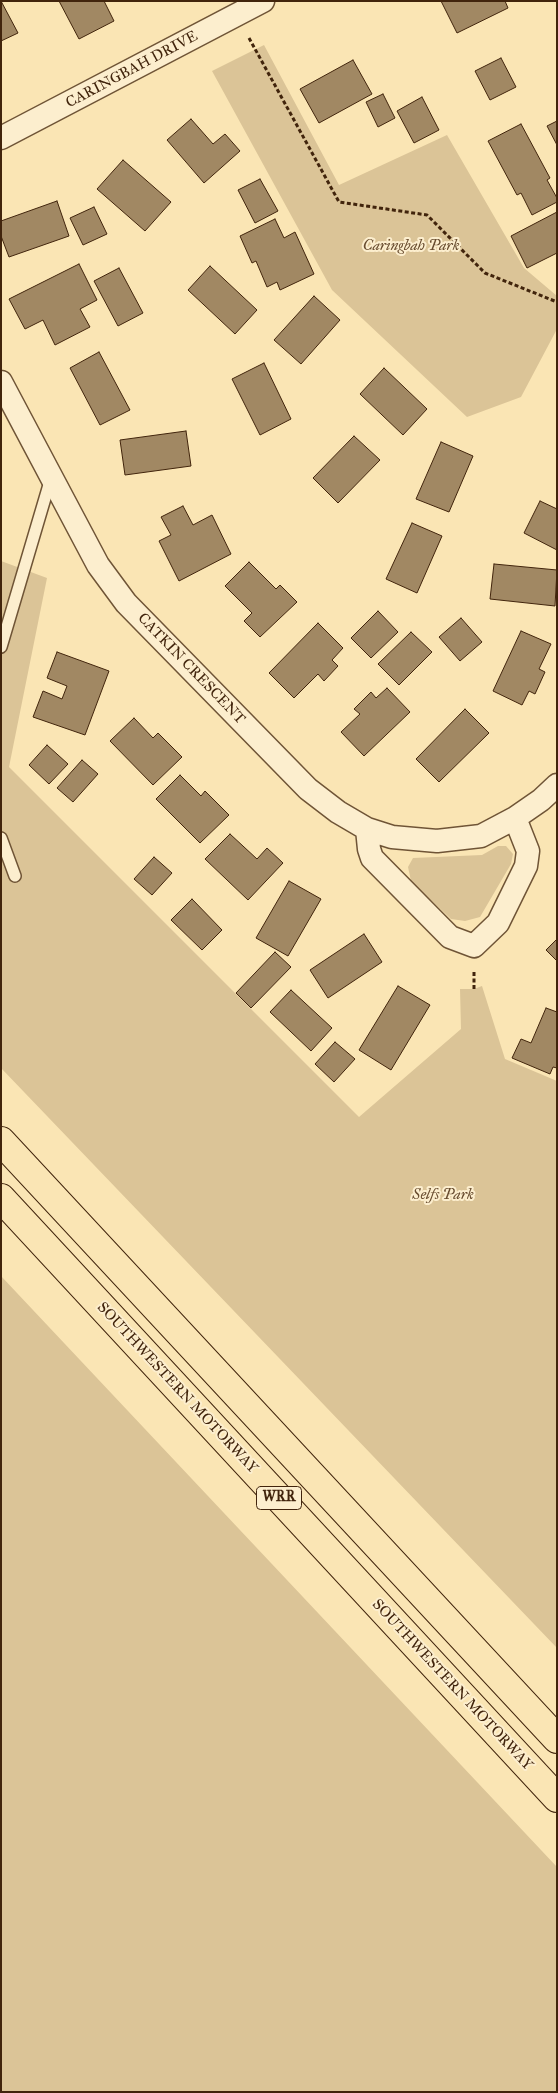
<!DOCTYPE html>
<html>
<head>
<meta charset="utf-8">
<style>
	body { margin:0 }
	#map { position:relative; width:558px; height:2093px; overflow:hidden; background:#fae5b4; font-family:"IM FELL Great Primer",serif }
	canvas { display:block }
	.frame { position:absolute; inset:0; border:2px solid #41240c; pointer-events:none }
</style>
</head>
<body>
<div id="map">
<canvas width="558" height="2093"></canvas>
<div class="frame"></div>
</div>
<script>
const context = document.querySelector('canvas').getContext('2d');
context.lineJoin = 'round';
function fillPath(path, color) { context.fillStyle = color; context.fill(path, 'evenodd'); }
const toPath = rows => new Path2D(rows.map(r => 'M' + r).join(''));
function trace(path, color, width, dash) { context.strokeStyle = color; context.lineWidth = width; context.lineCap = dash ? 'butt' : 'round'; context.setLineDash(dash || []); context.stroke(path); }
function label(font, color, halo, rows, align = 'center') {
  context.font = font + ' "IM FELL Great Primer",serif'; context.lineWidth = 4; context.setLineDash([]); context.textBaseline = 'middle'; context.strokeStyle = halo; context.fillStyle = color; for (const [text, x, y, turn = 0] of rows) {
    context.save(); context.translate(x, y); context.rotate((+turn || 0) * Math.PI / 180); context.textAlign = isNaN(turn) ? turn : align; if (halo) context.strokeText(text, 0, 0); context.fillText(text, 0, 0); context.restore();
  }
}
const green = toPath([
	[264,45,339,185,447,135,524,268,557,296,557,329,521,397,467,417,332,290,212,71],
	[1,561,47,578,9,767,359,1117,461,1029,460,989,474,989,482,986,505,1059,557,1081,557,1648,1,1068],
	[498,846,506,846,513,854,511,864,480,917,465,921,451,919,411,881,408,867,413,858,482,855],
	[1,1276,557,1867,557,2092,1,2092]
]);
const building = toPath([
	[1,1,18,33,1,41,1,1],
	[59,1,104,1,114,21,79,39,59,1],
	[441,1,505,1,508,8,457,33,441,1],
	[501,58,516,87,490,100,475,71,501,58],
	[353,60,372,94,319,123,300,89,353,60],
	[383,94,395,118,378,127,366,102,383,94],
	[422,97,439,130,414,143,397,111,422,97],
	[191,119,213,144,225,134,240,151,204,183,167,140,191,119],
	[557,121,557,145,547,126,557,121],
	[521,124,550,178,547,180,557,198,557,202,532,215,521,193,517,195,488,141,521,124],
	[123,160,171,202,145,231,97,189,123,160],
	[260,179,278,211,255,223,238,190,260,179],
	[57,201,69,236,9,257,1,236,1,221,57,201],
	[94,207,107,234,83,245,70,218,94,207],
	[557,212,557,253,527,268,511,236,557,212],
	[275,219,284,238,295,232,314,274,280,290,277,282,267,287,256,261,252,263,240,236,275,219],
	[79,264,97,300,80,309,90,327,55,345,43,320,25,329,9,299,79,264],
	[210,266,257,310,235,334,188,290,210,266],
	[119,268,143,313,118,326,94,281,119,268],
	[314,296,340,320,301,364,274,340,314,296],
	[99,352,130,410,100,425,70,368,99,352],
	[264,363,291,419,260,435,232,379,264,363],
	[384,368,427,409,403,435,360,394,384,368],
	[186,431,191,466,125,475,120,440,186,431],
	[354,436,380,460,338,503,313,478,354,436],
	[441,442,473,456,449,512,416,499,441,442],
	[540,501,557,509,557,550,524,533,540,501],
	[183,506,193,525,212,515,231,554,179,581,159,541,171,535,161,517,183,506],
	[412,523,442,536,417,593,386,579,412,523],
	[249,562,276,589,280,585,297,602,260,637,244,621,252,613,225,586,249,562],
	[494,564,557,570,555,606,490,599,494,564],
	[378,611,398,632,371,658,351,638,378,611],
	[461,618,482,642,460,661,439,637,461,618],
	[318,623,343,648,332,660,338,666,324,681,318,674,294,698,269,673,318,623],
	[521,631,551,644,539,669,545,672,535,694,529,691,522,705,493,691,521,631],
	[411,632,432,652,399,685,378,664,411,632],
	[57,652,109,671,85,735,33,717,43,691,62,699,67,686,47,678,57,652],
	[387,688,410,712,364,756,341,732,360,714,354,709,371,692,376,698,387,688],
	[465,709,489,733,439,782,416,759,465,709],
	[134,718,153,738,158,733,182,757,153,785,110,741,134,718],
	[47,745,68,764,49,784,29,765,47,745],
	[82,760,98,774,73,802,57,788,82,760],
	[180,775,201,796,205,791,229,815,200,843,156,799,180,775],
	[230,834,257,859,267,848,283,863,248,900,205,859,230,834],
	[154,857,172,873,152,895,134,879,154,857],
	[289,881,321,899,288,956,256,938,289,881],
	[192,899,222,930,202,950,171,920,192,899],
	[364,934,382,962,328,998,310,970,364,934],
	[557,939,557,961,546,950,557,939],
	[275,952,291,967,251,1008,236,993,275,952],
	[398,986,430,1005,391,1070,359,1050,398,986],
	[291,990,332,1028,311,1051,270,1012,291,990],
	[546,1008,557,1012,557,1068,553,1067,550,1074,512,1058,521,1039,531,1043,546,1008],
	[335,1042,355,1059,334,1082,315,1064,335,1042]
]);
const path = toPath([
	[249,38,339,202,427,215,485,273,557,302],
	[474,989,474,971]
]);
const service = toPath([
	[1,647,51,478],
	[1,838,15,876]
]);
const minor = toPath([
	[1,138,263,1],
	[1,382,98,565,126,603,308,789,338,812,367,829,392,837,437,841,481,836,515,818,541,800,557,785],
	[367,829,369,849,372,858,450,937,474,946,498,923,526,866,528,851,515,818]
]);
const motorway = toPath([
	[1,1141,557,1739],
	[1,1198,557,1798]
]);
const shields = [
	[279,1498,45]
];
const shieldNames = [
	["WRR",279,1498]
];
const streetNames = [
	["CARINGBAH DRIVE",132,70,-28],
	["CATKIN CRESCENT",191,669,46],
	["SOUTHWESTERN MOTORWAY",177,1388,47],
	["SOUTHWESTERN MOTORWAY",452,1685,47]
];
const parkNames = [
	["Caringbah Park",411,246],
	["Selfs Park",443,1195]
];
fillPath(green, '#dbc497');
fillPath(building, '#a18863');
trace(building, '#41240c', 1);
trace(service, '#6f5436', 14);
trace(minor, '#6f5436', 25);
trace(motorway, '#41240c', 30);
trace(path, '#41240c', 3, [4, 2.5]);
trace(service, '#fceece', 11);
trace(minor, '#fceece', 22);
trace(motorway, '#fae5b4', 28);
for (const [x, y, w] of shields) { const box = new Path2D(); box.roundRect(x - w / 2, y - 11.5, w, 23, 4); context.fillStyle = '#fceece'; context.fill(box); trace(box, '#41240c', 1); }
label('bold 14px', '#41240c', null, shieldNames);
label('15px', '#41240c', '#fceece', streetNames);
label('italic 15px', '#684c2f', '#fceece', parkNames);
</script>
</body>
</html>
